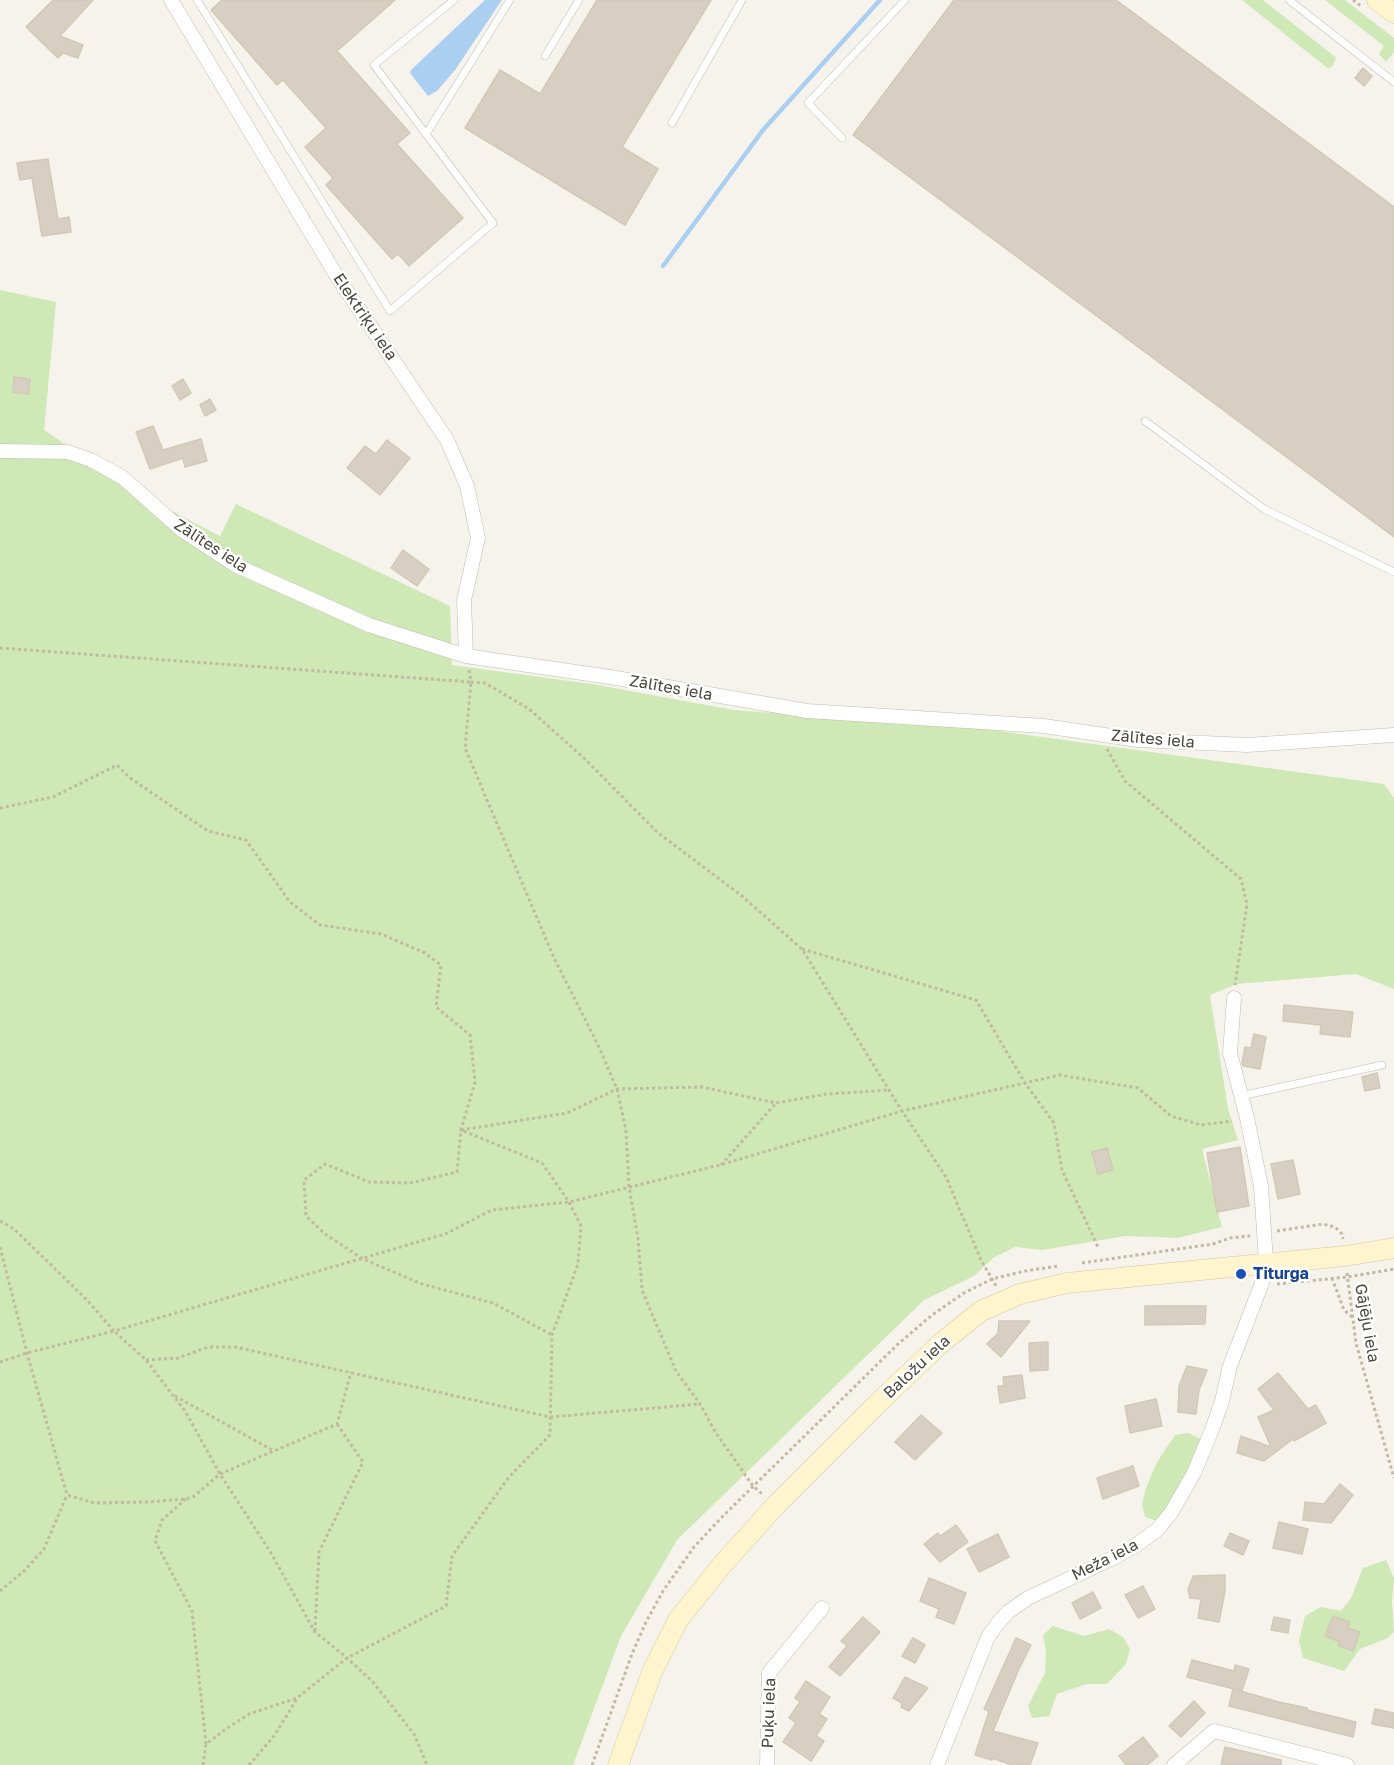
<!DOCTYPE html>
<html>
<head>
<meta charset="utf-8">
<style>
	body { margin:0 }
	canvas { display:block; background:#f6f3ec }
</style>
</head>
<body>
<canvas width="1394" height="1765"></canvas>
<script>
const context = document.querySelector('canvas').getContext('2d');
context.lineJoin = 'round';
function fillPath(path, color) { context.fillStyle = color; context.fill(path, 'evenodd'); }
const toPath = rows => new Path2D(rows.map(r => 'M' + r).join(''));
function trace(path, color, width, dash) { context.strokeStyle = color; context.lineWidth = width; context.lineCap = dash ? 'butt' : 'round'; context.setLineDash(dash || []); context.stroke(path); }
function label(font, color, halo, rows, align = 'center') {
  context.font = font + ' "Golos Text",sans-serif'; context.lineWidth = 5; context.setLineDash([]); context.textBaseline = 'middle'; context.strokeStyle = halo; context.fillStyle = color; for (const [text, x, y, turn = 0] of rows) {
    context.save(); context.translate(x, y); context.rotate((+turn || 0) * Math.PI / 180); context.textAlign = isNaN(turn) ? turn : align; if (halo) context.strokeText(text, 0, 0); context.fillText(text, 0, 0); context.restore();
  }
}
const green = toPath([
	[1242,0,1263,0,1334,56,1336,58,1333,65,1329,69,1316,59],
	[1325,0,1345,0,1394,38,1394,52,1386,62,1379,54,1384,46],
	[0,290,56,302,44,430,135,492,220,536,236,504,450,606,452,665,592,684,733,710,977,728,1384,784,1394,798,1394,989,1356,974,1237,984,1210,995,1228,1109,1238,1140,1202,1149,1222,1227,1178,1238,1125,1236,1042,1250,1015,1247,993,1258,974,1276,924,1300,677,1540,621,1636,573,1765,0,1765],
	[1188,1433,1203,1440,1173,1498,1157,1521,1145,1517,1142,1504,1146,1488,1157,1462,1175,1435],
	[1386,1560,1394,1578,1392,1601,1394,1632,1388,1638,1360,1649,1344,1671,1303,1658,1299,1641,1305,1616,1321,1607,1341,1611,1351,1598,1363,1568],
	[1053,1626,1084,1636,1109,1629,1123,1637,1130,1649,1126,1664,1107,1684,1087,1684,1057,1694,1049,1716,1032,1718,1028,1706,1045,1673,1046,1653,1043,1635]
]);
const water = toPath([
	[485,0,502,0,455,70,437,91,428,96,410,73,411,70]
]);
const stream = toPath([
	[663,266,763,130,880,0]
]);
const building = toPath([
	[53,0,93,0,60,36,83,45,78,58,63,53,58,58,26,27,53,0],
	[222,0,395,0,337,51,410,133,397,144,463,218,409,266,398,254,392,259,326,185,333,178,305,147,326,128,283,80,277,85,211,10,222,0],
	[597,0,711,0,622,147,658,169,625,225,465,128,500,70,540,94,597,0],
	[954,0,1116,0,1394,207,1394,537,853,135,954,0],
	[1363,68,1372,76,1364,86,1355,78,1363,68],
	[48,159,58,219,69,217,71,232,42,236,32,178,20,180,17,163,48,159],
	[14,377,30,379,29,394,13,392,14,377],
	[183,379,191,393,180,400,172,386,183,379],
	[210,399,216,410,205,416,200,405,210,399],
	[153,426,163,450,201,439,207,461,185,467,183,458,150,469,136,432,153,426],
	[387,440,410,458,380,495,347,468,365,446,376,454,387,440],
	[403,550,429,569,417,586,391,568,403,550],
	[1284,1005,1353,1012,1350,1037,1320,1034,1321,1025,1283,1021,1284,1005],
	[1254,1034,1266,1037,1260,1069,1243,1066,1242,1063,1245,1047,1251,1048,1254,1034],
	[1377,1073,1380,1088,1365,1091,1362,1077,1377,1073],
	[1240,1147,1249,1206,1217,1212,1207,1153,1240,1147],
	[1107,1148,1113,1170,1098,1174,1092,1152,1107,1148],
	[1293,1160,1300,1194,1278,1199,1271,1164,1293,1160],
	[1145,1306,1206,1306,1205,1324,1145,1325,1145,1306],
	[999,1321,1030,1321,1001,1357,987,1344,998,1333,999,1321],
	[1048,1342,1048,1370,1030,1371,1029,1343,1048,1342],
	[1187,1366,1207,1370,1199,1390,1196,1414,1178,1412,1179,1386,1187,1366],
	[1278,1373,1308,1409,1316,1405,1326,1423,1294,1441,1293,1439,1264,1461,1237,1453,1241,1436,1271,1447,1258,1417,1274,1410,1258,1389,1278,1373],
	[1022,1375,1025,1398,1000,1403,998,1386,1004,1386,1003,1377,1022,1375],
	[1156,1399,1162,1426,1130,1433,1125,1406,1156,1399],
	[921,1415,942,1433,915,1460,895,1442,921,1415],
	[1133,1466,1139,1486,1103,1499,1097,1478,1133,1466],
	[1340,1484,1353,1495,1331,1523,1303,1520,1305,1502,1324,1504,1340,1484],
	[1279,1522,1308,1529,1302,1554,1273,1548,1279,1522],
	[956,1525,968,1542,940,1562,924,1544,938,1533,940,1536,956,1525],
	[1230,1533,1249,1541,1243,1555,1224,1546,1230,1533],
	[998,1534,1009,1557,979,1572,967,1549,998,1534],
	[1225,1575,1225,1591,1219,1622,1198,1618,1201,1599,1190,1598,1188,1590,1193,1576,1225,1575],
	[929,1578,966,1593,954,1624,936,1617,939,1609,920,1601,929,1578],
	[1143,1586,1155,1609,1138,1618,1125,1595,1143,1586],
	[1093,1592,1101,1608,1080,1619,1072,1603,1093,1592],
	[1333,1616,1350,1622,1348,1628,1360,1632,1353,1651,1338,1645,1340,1642,1325,1636,1333,1616],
	[863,1617,880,1632,840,1676,829,1667,847,1646,841,1641,863,1617],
	[1274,1617,1290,1620,1288,1633,1271,1630,1274,1617],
	[913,1638,925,1645,915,1663,902,1656,913,1638],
	[1016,1638,1031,1645,1018,1671,993,1731,1038,1743,1030,1765,1012,1765,992,1758,992,1760,975,1755,989,1711,984,1709,1016,1638],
	[1192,1660,1234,1671,1235,1665,1249,1669,1242,1691,1187,1677,1192,1660],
	[905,1677,928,1688,909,1711,901,1707,902,1703,893,1698,905,1677],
	[806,1681,830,1697,819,1714,827,1719,816,1736,824,1741,811,1761,783,1742,796,1723,789,1718,800,1702,795,1698,806,1681],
	[1233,1689,1279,1702,1307,1708,1307,1710,1356,1722,1353,1737,1229,1706,1233,1689],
	[1194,1701,1205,1713,1181,1737,1169,1726,1194,1701],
	[1375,1709,1394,1713,1394,1728,1372,1724,1375,1709],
	[1143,1737,1158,1756,1147,1765,1126,1765,1119,1756,1143,1737],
	[1225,1747,1281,1760,1281,1765,1221,1765,1225,1747]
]);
const path = toPath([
	[1353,0,1362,7],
	[0,648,471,682,465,748,554,958,599,1047,617,1089,626,1130,629,1187,638,1238,642,1290,676,1371,700,1404,716,1433,753,1486,763,1495],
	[469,670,471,682,485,683,529,709,585,759,657,832,742,896,802,949,902,1111,946,1177,981,1260,996,1286],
	[1107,749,1125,781,1241,879,1247,904,1235,985],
	[0,808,53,797,117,765,130,778,208,831,246,840,290,902,320,925,381,934,425,953,441,965,436,1007,470,1035,475,1082,461,1130,457,1172,410,1183,369,1182,325,1164,304,1180,306,1216,325,1234,363,1259,422,1284,493,1303,552,1335],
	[802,949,976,1000,1025,1083,1054,1123,1062,1170,1098,1247],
	[721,1165,776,1103],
	[0,1221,14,1229,87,1300,114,1331,445,1234,492,1210,569,1202,720,1165,902,1111,1060,1075,1138,1088,1171,1116,1201,1125,1232,1121],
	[1277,1231,1323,1224,1335,1227,1342,1234,1343,1239],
	[0,1247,27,1353,67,1495,95,1503,147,1502,186,1499,193,1497,220,1474,337,1424,351,1372],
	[1082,1263,1213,1244,1230,1238,1250,1236],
	[1347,1273,1356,1343,1394,1478],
	[1332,1278,1344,1310,1352,1317],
	[1277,1284,1347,1277,1394,1269],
	[146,1360,178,1358,208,1347,235,1347,550,1417,700,1404],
	[0,1362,27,1353,114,1331,146,1360,185,1411,220,1474,271,1553,315,1632,347,1658,372,1681,414,1734,427,1765],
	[175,1396,274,1451],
	[186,1499,162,1520,155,1541,192,1611,206,1744],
	[0,1591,24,1571,44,1549,67,1495],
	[315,1631,319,1552,363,1462,337,1424],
	[203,1765,206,1744,226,1729,249,1714,297,1698,347,1658,446,1606,452,1556,509,1477,550,1435,552,1335,578,1264,581,1226,569,1202,542,1163,461,1130,567,1113,617,1089,702,1087,776,1103,827,1094,889,1090],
	[249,1765,274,1736,297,1699],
	[592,1765,632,1654,646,1622,663,1591,694,1547,721,1518,897,1345,932,1315,964,1293,992,1279,1025,1271,1058,1266]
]);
const service = toPath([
	[197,0,390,311,493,223,374,65,454,0],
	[1289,0,1394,82],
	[545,56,579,0],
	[672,123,742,0],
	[426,134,510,0],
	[842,138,808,103,905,0],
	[1145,421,1264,509,1394,572],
	[1241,1096,1382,1065]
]);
const minor = toPath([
	[171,0,338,278,447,440,467,486,478,538,464,600,466,656],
	[0,451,68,452,91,460,122,477,183,531,235,565,369,625,466,656,610,677,807,711,1044,726,1138,740,1247,745,1394,735],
	[767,1765,769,1673,822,1608],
	[937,1765,988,1637,998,1623,1008,1612,1028,1598,1109,1560,1135,1546,1157,1530,1171,1513,1194,1473,1213,1427,1222,1401,1230,1366,1262,1283,1266,1262,1261,1186,1247,1118,1230,1053,1234,998],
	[1174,1765,1214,1731,1347,1765]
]);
const secondary = toPath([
	[1377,0,1394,13],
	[618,1765,652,1672,678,1620,722,1565,775,1506,876,1405,940,1344,981,1311,1020,1294,1067,1283,1345,1256,1394,1248]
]);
const markers = [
	[1241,1274,6,"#1a4fb4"]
];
const streetNames = [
	["Elektriķu iela",365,317,56],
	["Zālītes iela",211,546,33],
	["Zālītes iela",671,688,10],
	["Zālītes iela",1153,739,5],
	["Gājēju iela",1367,1323,80],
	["Baložu iela",917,1367,-43],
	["Meža iela",1105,1560,-27],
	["Puķu iela",769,1713,-88]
];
const transitNames = [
	["Titurga",1253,1274]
];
fillPath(green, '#cee8b6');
fillPath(water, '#abcff0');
trace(stream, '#abcff0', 4.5);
fillPath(building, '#d7d0c2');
trace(building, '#d2c9b5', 1.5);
trace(service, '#c1bcae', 8);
trace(minor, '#c1bcae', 15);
trace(secondary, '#d4c99d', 21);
trace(path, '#c3b9a0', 3, [3, 3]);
trace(service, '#fff', 7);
trace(minor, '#fff', 14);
trace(secondary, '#fef5ce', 20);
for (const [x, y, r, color] of markers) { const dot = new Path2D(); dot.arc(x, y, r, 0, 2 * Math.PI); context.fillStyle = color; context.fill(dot); trace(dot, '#fff', 2); }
label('16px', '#4a4539', '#fff', streetNames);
label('bold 16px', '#164399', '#fff', transitNames, 'left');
</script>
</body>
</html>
